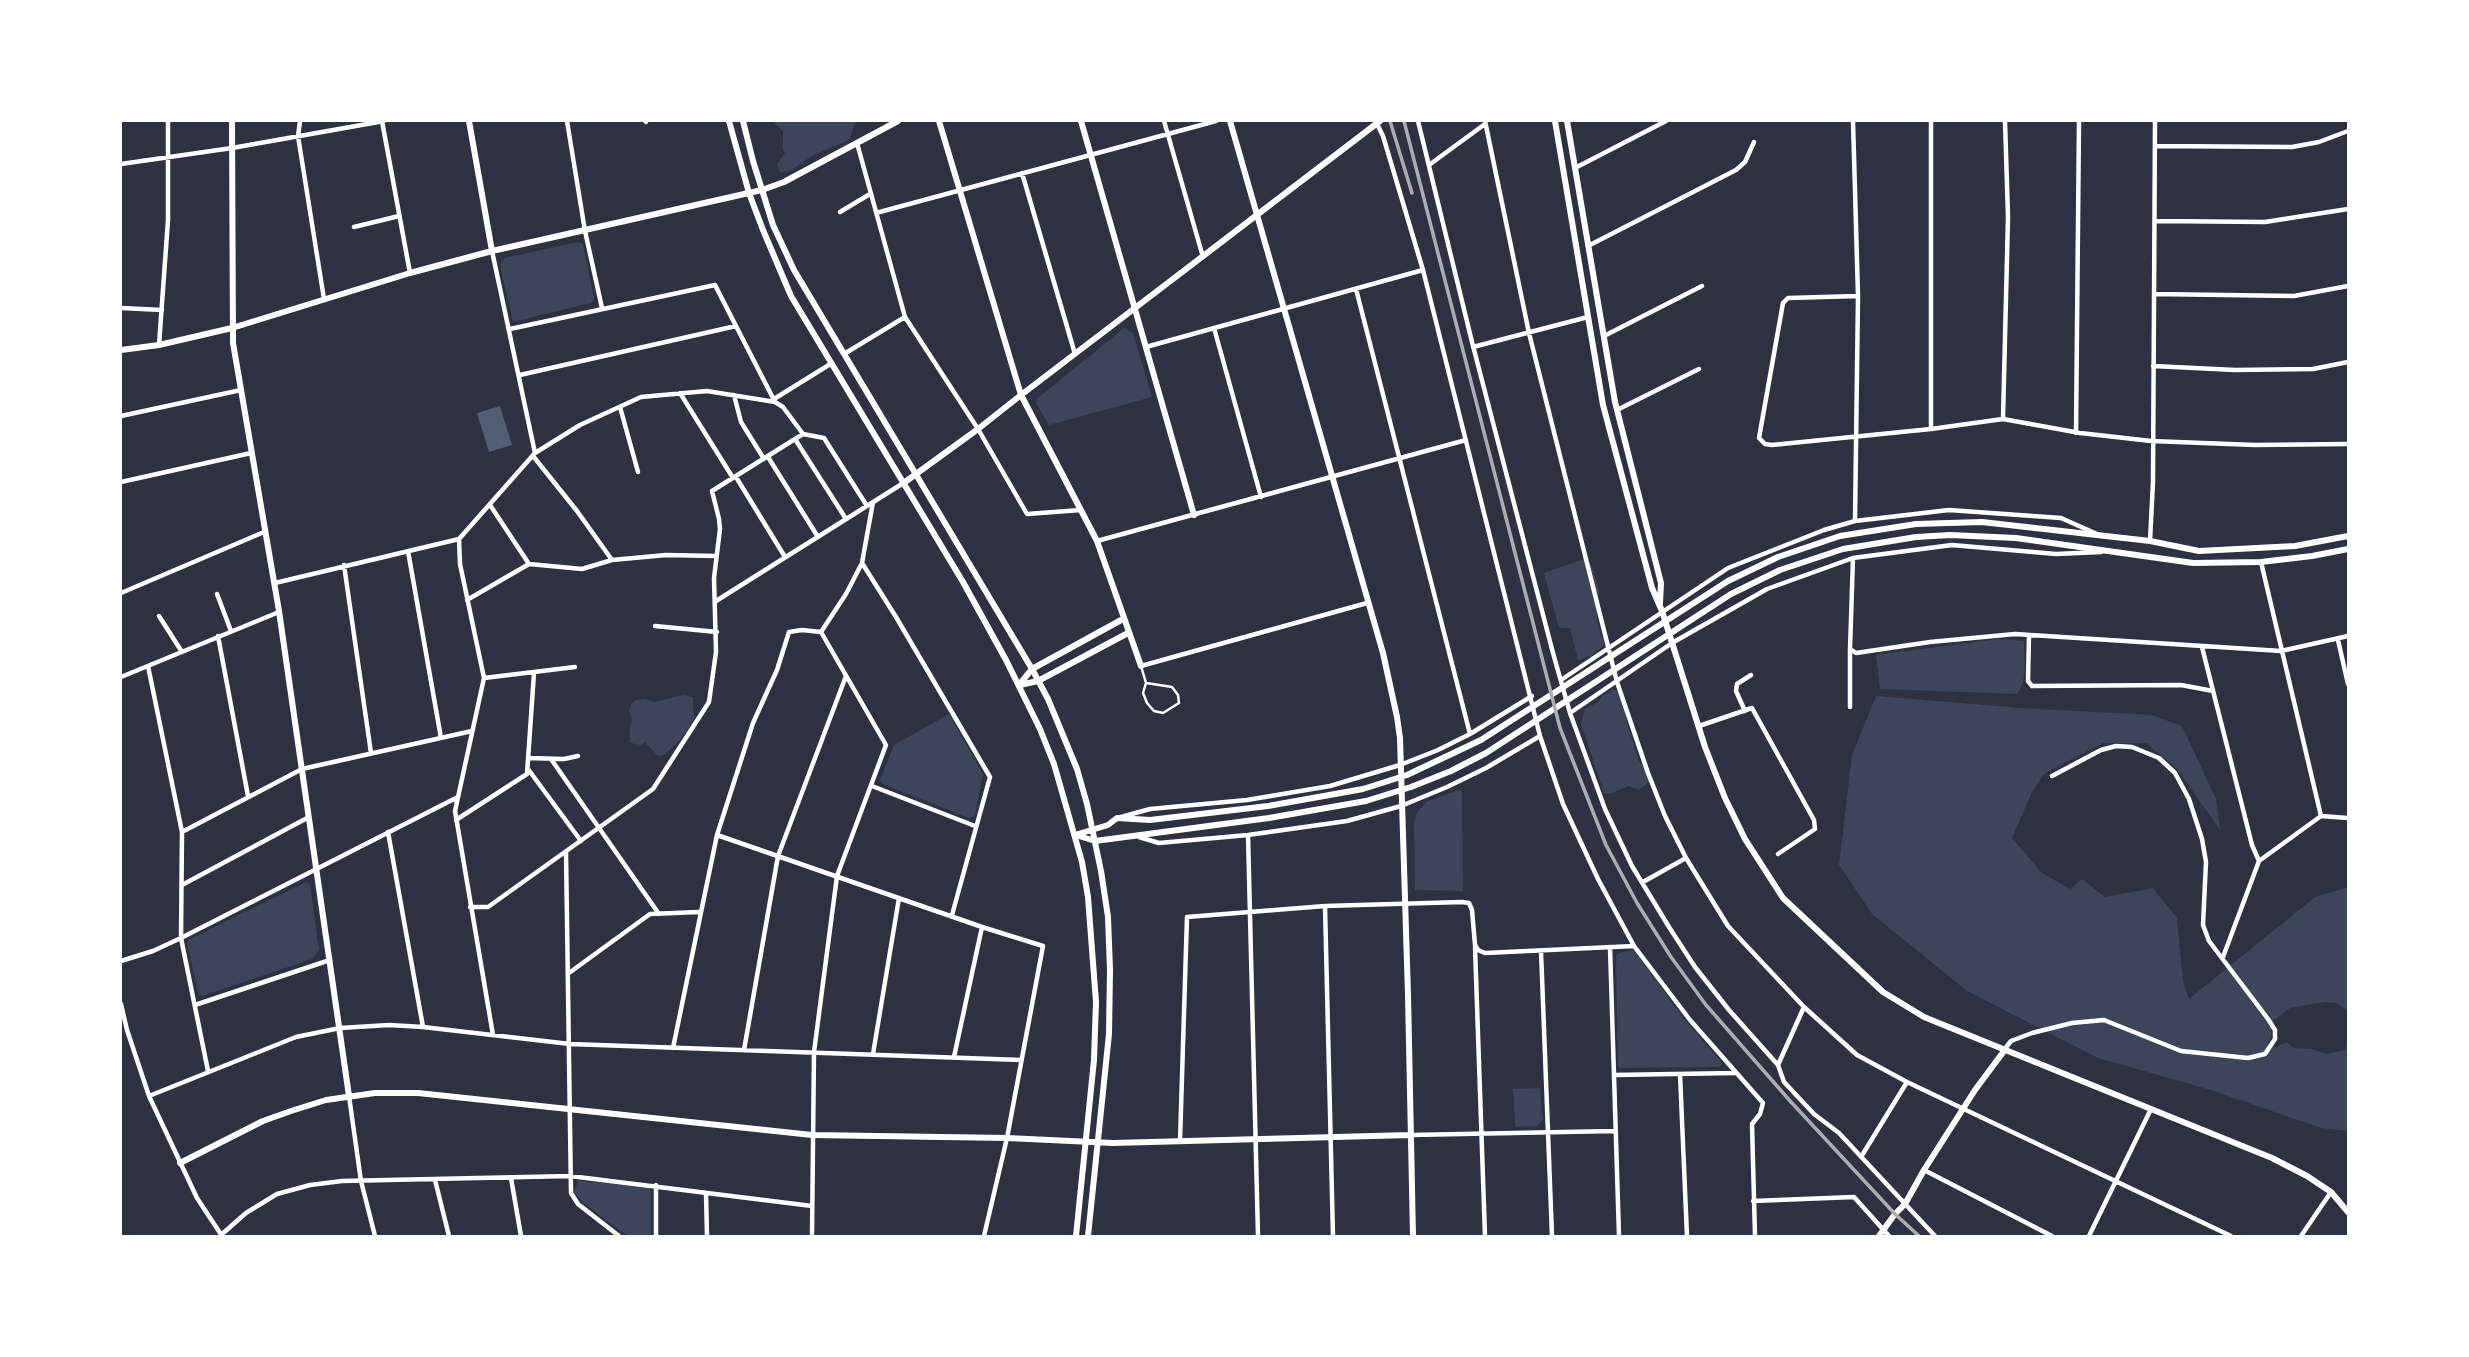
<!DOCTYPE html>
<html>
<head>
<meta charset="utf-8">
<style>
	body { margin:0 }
	#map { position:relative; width:2469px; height:1357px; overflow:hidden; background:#2d3142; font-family:"Fira Sans",sans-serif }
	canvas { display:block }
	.frame { position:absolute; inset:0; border:122px solid #fff; pointer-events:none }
</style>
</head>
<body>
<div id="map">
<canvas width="2469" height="1357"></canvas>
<div class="frame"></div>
</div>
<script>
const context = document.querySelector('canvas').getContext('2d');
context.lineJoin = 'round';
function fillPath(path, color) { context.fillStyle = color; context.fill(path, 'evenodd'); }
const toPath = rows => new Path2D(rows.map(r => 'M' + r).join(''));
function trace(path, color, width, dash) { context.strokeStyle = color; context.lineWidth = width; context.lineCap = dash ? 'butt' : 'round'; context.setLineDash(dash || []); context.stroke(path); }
const green = toPath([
	[772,121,856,121,849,140,812,156,793,169,781,173,777,164,785,153,783,150,783,131],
	[578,242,583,244,594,299,591,303,513,322,500,266,502,261,505,258],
	[1124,328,1133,333,1152,397,1049,425,1036,403,1038,398],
	[1584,559,1591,564,1599,589,1597,621,1604,645,1591,656,1578,660,1570,628,1560,628,1558,625,1544,573],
	[1998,639,2024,641,2025,670,2023,683,2017,694,1880,689,1876,655],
	[1613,690,1618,690,1623,701,1627,723,1639,761,1648,774,1649,782,1639,790,1629,786,1609,794,1604,793,1581,724,1585,709,1598,702,1602,696],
	[683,695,693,697,694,718,686,733,678,742,664,755,658,756,645,742,641,745,630,743,630,725,632,719,629,710,631,704,636,700,645,699,654,702],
	[1876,696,2021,708,2152,715,2182,726,2216,799,2220,830,2177,769,2146,743,2103,743,2045,773,2033,790,2012,838,2042,873,2070,889,2082,879,2105,897,2153,888,2177,918,2183,981,2189,999,2315,897,2348,887,2348,1011,2336,1003,2325,1002,2290,1008,2272,1022,2271,1037,2267,1045,2276,1047,2287,1042,2294,1048,2312,1049,2327,1054,2345,1050,2348,1039,2348,1131,2321,1128,2211,1090,2098,1058,1967,991,1872,914,1839,865,1852,755],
	[949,714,983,774,975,815,969,818,883,784,880,780,894,745],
	[1462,789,1463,891,1415,890,1414,821,1416,814,1426,802],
	[306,882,310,885,319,950,312,959,202,996,199,995,187,944,188,940],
	[1634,950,1684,1019,1722,1063,1720,1067,1620,1068,1618,1066,1616,956,1619,953],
	[1540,1088,1543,1120,1537,1126,1515,1127,1513,1089],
	[578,1181,645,1186,651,1190,651,1236,628,1236,583,1203,574,1192]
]);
const water = toPath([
	[500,406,512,445,489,452,477,413]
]);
const service = toPath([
	[1141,666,1146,683,1143,693,1147,703,1154,711,1163,713,1179,703,1178,695,1172,687,1146,683]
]);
const minor = toPath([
	[300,121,298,136,324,299],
	[382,121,410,273],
	[567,121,585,231,602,308],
	[645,121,646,122],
	[1164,121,1203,257],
	[1418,121,1472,342,1553,653,1570,713,1605,809,1632,866,1669,927,1695,967,1729,1010,1778,1065,1784,1082,1814,1114,1839,1133,1935,1236],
	[1485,121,1529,333,1617,682,1648,773,1665,816,1686,858,1728,926,1804,1007,1857,1055,1907,1082,2231,1236],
	[1853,121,1858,296,1855,521],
	[1931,121,1931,429],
	[1376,122,1383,136,1423,270,1540,736,1563,804,1598,879,1634,946,1690,1020,1763,1103,1760,1114,1752,1124,1755,1236],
	[857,143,905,317,978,429,1027,514,1081,510],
	[2155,146,2292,147,2319,142,2348,131],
	[121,164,232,148,384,121],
	[1429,165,1485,124],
	[1575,168,1666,121],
	[1022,173,1075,354],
	[840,212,870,194],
	[876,213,1216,121],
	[2155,221,2265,222,2348,209],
	[354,227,399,216],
	[1588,246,1736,170,1745,162,1754,142],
	[492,251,535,453],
	[1356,289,1470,734],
	[2154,294,2294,296,2348,286],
	[1858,296,1788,298,1783,303,1759,438,1765,444,1772,445,1931,429,2003,419,2080,433,2151,441,2255,445,2348,444],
	[121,308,162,310],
	[1214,328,1261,497],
	[510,329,715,285,736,326],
	[1604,336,1702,286],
	[159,345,168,220,168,121],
	[1146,347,1423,270],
	[1473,347,1588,317],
	[844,354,905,317],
	[2153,366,2235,370,2313,369,2348,362],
	[520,375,736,326,775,402,783,407,803,434,824,438,867,506],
	[680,393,733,478],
	[734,395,741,422,764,459],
	[774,399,832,363],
	[620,407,638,472],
	[1617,410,1699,369],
	[121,416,241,390],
	[2003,419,2008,217,2005,121],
	[2076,433,2079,121],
	[795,439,846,519],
	[533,456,577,511,612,560],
	[768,457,818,537],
	[736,477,785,557],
	[121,482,251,453],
	[490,505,529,564],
	[459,539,460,564,484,678,455,811,493,1035],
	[1097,541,1466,440],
	[2150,541,2153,482,2155,121],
	[408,551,441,738],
	[1853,558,1850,649,1856,653,1930,642,2015,634,2281,651,2348,636],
	[2261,562,2321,816],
	[862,563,896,617,990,777,952,915],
	[344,565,371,753],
	[275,583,459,539,535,453,580,425,641,397,707,391,775,402],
	[121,593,264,532],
	[217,594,231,631],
	[467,600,529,564,582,569,612,560,666,555,716,556],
	[716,601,905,482],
	[159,616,182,652],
	[655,626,717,632],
	[821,632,846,594,862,563,873,502],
	[2029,635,2028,681,2032,686,2181,685,2213,691],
	[218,636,248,796],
	[2338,640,2348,684],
	[2202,647,2252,845,2259,861],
	[148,666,182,832,181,938,208,1071],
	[1141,666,1367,603],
	[121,677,279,612],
	[484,678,575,667],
	[1561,680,1728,568,1824,530,1855,521,1949,510,2061,518,2097,534],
	[1850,707,1850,649],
	[1745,711,1736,691,1737,684,1751,675],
	[1570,713,1672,643,1767,589,1853,558,1952,545,2056,554,2101,552],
	[1699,726,1752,708,1814,820,1815,829,1778,854],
	[528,758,564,759,578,756],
	[551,759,659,914],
	[528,769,581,841],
	[872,786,975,826],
	[1121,817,1150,809,1247,800,1330,786,1400,765,1438,750,1470,734,1532,696],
	[456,820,527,774,534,673],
	[182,832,302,769,472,731],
	[388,832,423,1027],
	[717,835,982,927,1043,946,1007,1138,984,1236],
	[1248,835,1258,1236],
	[1139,837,1159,843,1248,835,1347,821,1401,806,1447,787,1486,768,1540,736],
	[566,853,571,1193,578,1204,619,1236],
	[1643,882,1686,858],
	[182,885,309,817],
	[1325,906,1333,1236],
	[470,907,488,907,653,789,709,702,716,652,714,578,720,529,719,519,712,491,803,434],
	[1475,947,1485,1236],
	[1610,947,1619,1236],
	[1541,951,1552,1236],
	[2223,957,2259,861,2321,816,2348,818],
	[121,961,153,951,181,938,456,798],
	[569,973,650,914,699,912],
	[121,1004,127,1030,149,1096,197,1198,222,1236],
	[195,1005,330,960],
	[673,1048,717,835,753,723,777,670,789,632,802,630,821,632],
	[744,1050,778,856,846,676],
	[2004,1050,2011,1041,2032,1033,2072,1023,2104,1020,2181,1051,2248,1058,2265,1054,2275,1039,2275,1030,2268,1019,2209,941,2203,925,2206,862,2202,839,2189,799,2175,773,2159,758,2132,747,2116,746,2101,750,2052,776],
	[873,1054,899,898],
	[954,1057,982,927],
	[1778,1065,1804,1007],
	[1680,1074,1687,1236],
	[1614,1075,1735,1073],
	[149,1096,296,1037,340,1028,389,1025,423,1027,570,1044,1021,1060],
	[349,1096,361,1181,375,1236],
	[1411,1135,1615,1131],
	[1180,1141,1187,917,1325,906,1462,902,1469,903,1472,910,1475,945,1478,950,1485,953,1634,946],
	[1861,1157,1907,1082],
	[1924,1170,2052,1236],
	[511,1178,521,1236],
	[435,1180,449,1236],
	[706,1193,707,1236],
	[1753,1201,1854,1197,1889,1236],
	[221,1235,246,1213,277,1194,310,1185,342,1181,570,1176,812,1206],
	[656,1236,656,1185],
	[812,1236,814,1052,837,876,886,745,821,632],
	[2089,1236,2151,1109],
	[2301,1236,2331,1192]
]);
const tertiary = toPath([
	[232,121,233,343,279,611,349,1096],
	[469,121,492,251],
	[939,121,1021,395,1097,541,1141,666],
	[1081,121,1194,515],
	[1230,121,1383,653,1397,717,1400,738,1408,995,1413,1236],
	[1555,121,1603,405,1652,588,1662,611,1705,747,1725,798,1745,839,1783,898,1883,992,1924,1017,2272,1158,2307,1176,2331,1192,2348,1212],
	[1567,121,1615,402,1661,583,1660,603],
	[762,190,784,182,898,121],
	[1019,685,1032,669,1123,619],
	[1020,685,1038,681,1128,633],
	[1075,835,1108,825,1117,818,1150,820,1268,806,1363,789,1407,775,1481,740,1728,581,1778,557,1840,536,1916,524,1982,522,2150,541,2199,551,2295,546,2348,536],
	[1076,835,1095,841,1269,818,1366,801,1411,787,1451,771,1486,753,1731,594,1780,570,1843,549,1916,537,1950,535,2016,538,2193,563,2261,562,2312,556,2348,549],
	[180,1163,263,1121,291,1111,326,1100,375,1093,418,1093,812,1135,1007,1138,1113,1143,1410,1135],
	[1879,1236,1895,1214,1905,1204,1924,1170,1975,1090,2004,1051]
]);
const secondary = toPath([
	[729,121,749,193,763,230,791,296,963,582,1006,660,1040,729,1054,764,1082,862,1088,897,1096,1002,1094,1060,1076,1236],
	[743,121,753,161,773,225,794,270,1032,669,1048,699,1077,769,1087,804,1101,871,1108,917,1110,970,1109,1034,1088,1236],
	[121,350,159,345,232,328,410,273,492,251,762,190],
	[905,482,978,429,1021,395,1380,121]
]);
const rail = toPath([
	[1390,121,1412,193],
	[1404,121,1560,728,1606,845,1637,903,1671,957,1706,1005,1791,1102,1895,1214,1919,1236]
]);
fillPath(green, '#3c4559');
fillPath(water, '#4f5d75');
trace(service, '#fff', 2.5);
trace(minor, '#fff', 4.5);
trace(tertiary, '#fff', 6);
trace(secondary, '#fff', 6);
trace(rail, '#abadb3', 3.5);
</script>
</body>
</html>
